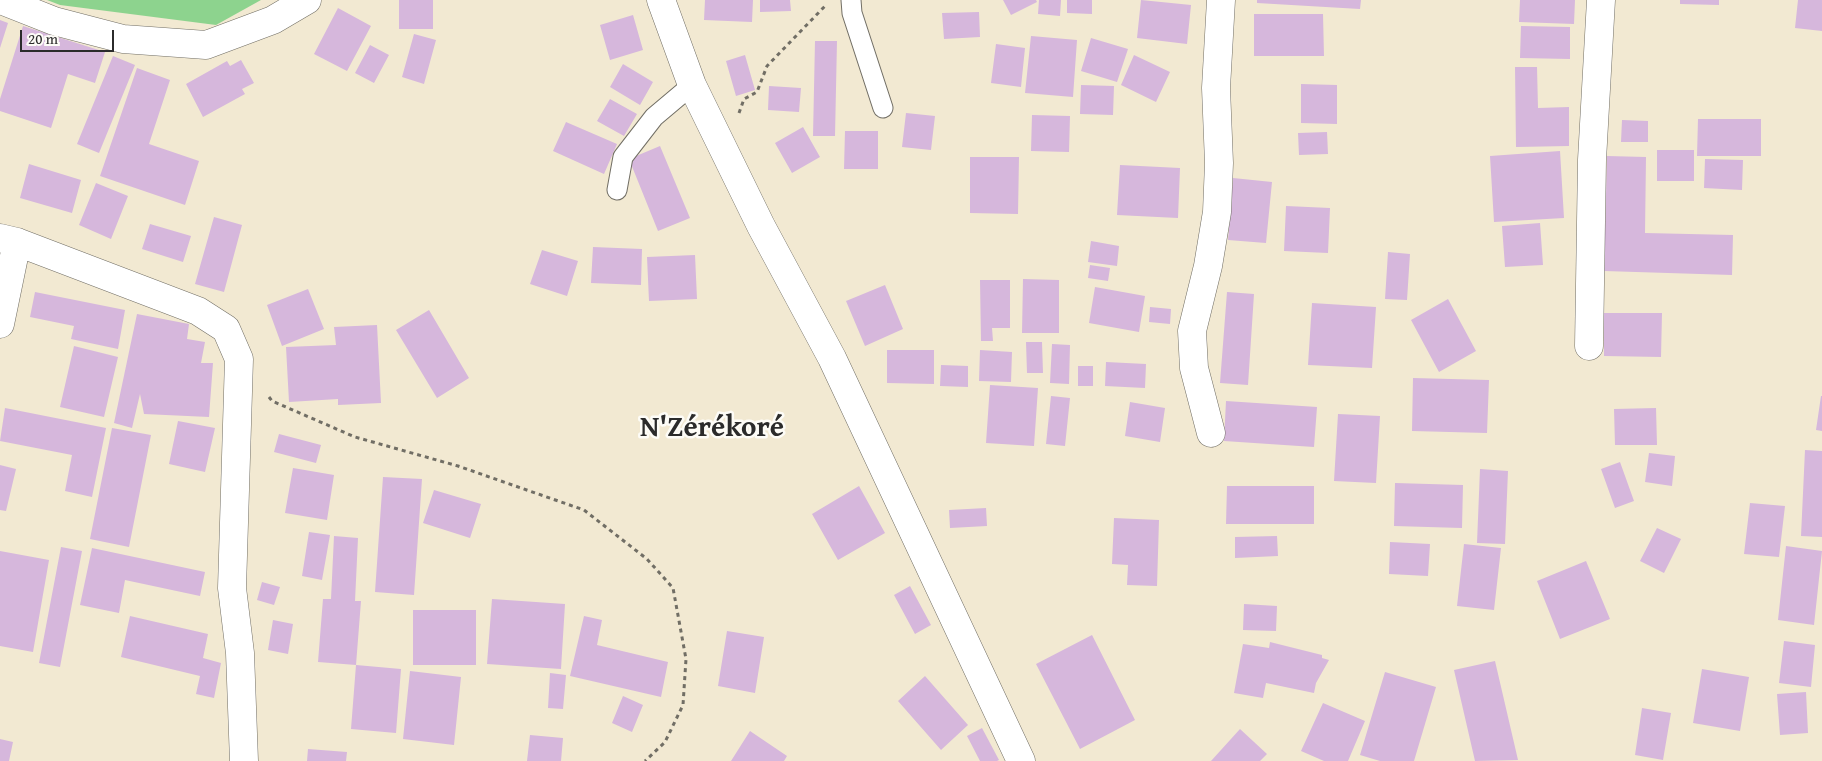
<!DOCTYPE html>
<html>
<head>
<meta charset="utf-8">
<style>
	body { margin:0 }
	#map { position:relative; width:1822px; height:761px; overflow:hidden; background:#f2e9d2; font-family:"Gentium Book Plus",serif }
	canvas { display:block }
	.scale { position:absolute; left:20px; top:30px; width:94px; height:22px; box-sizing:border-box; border:2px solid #2b2b2b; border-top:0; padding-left:6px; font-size:15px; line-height:18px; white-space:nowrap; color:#2b2b2b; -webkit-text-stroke:4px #fdfcf7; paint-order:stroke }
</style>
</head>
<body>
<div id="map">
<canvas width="1822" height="761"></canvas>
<div class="scale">20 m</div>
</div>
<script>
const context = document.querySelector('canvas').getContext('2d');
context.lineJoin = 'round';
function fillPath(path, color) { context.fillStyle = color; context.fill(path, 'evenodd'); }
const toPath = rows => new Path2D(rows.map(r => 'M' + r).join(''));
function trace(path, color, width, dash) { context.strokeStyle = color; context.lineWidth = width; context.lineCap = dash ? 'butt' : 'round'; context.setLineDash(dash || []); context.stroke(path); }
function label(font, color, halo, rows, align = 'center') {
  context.font = font + ' "Gentium Book Plus",serif'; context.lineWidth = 5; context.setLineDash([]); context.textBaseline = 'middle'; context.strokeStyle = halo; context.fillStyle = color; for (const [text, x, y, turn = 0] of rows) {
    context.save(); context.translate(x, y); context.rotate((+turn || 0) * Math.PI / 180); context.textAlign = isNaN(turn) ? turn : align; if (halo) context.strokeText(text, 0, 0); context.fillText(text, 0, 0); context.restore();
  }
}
const green = toPath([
	[47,0,261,0,216,25,60,5]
]);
const building = toPath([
	[399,0,433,0,433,29,399,29],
	[705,0,753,0,752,22,704,20],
	[760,0,790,0,791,11,760,12],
	[1003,0,1036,0,1037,2,1011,15],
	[1039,0,1061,0,1060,16,1038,14],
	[1067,0,1092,0,1092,14,1067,13],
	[1141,0,1191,5,1187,44,1137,38],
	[1257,0,1361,0,1360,9,1257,3],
	[1520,0,1575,0,1574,24,1519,22],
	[1680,0,1719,0,1719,5,1680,4],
	[1798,0,1822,0,1822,31,1795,28],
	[338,8,371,26,347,71,314,54],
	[979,12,980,37,944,39,942,13],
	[1254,14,1323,14,1324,56,1254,56],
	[633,15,643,50,610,60,600,25],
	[0,20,8,23,0,48],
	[23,26,105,52,95,83,68,74,51,128,0,111,0,99],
	[1521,26,1570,27,1570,59,1520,58],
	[414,34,436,40,424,84,402,77],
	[1031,36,1077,40,1073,97,1025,93],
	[1091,38,1128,49,1117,82,1081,71],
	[815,41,837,41,835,136,813,136],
	[996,44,1025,48,1021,87,991,83],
	[370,45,389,55,374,83,355,73],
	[745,55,755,90,736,96,726,61],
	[1134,55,1170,72,1156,102,1121,85],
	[113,56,135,65,99,153,77,144],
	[241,60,254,83,242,89,245,94,203,117,186,84,227,61,230,66],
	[623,64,653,82,640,105,610,87],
	[1515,67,1537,67,1538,108,1569,107,1569,146,1516,147],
	[137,68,170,80,149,144,199,161,185,205,100,176],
	[1301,84,1337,85,1337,124,1301,123],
	[1081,85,1114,86,1113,115,1080,114],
	[769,86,801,88,799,112,768,110],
	[610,99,637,114,624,136,597,121],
	[906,113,935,116,931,150,902,147],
	[1032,115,1070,116,1069,152,1031,151],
	[1698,119,1761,119,1761,156,1697,156],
	[1622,120,1648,121,1648,142,1621,142],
	[566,122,617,144,604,174,553,151],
	[803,127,820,157,792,173,775,143],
	[845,131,878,131,878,169,844,169],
	[1327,132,1328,154,1299,155,1298,133],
	[660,146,690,218,658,231,629,159],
	[1657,150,1694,150,1694,181,1657,181],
	[1560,151,1564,218,1494,222,1490,156],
	[1607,156,1646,157,1645,233,1733,235,1732,275,1604,271],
	[970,157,1019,157,1018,214,970,213],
	[1705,159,1743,160,1742,190,1704,188],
	[29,164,81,180,72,213,20,198],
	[1120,165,1180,168,1178,218,1117,215],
	[1233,178,1272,182,1266,243,1228,240],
	[96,183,128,196,111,239,79,225],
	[1286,206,1330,208,1328,253,1284,251],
	[214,217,242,225,224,292,195,284],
	[1540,223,1543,265,1505,267,1502,226],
	[150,224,191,236,183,262,142,249],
	[1091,241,1119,246,1117,266,1088,262],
	[593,247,642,249,641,285,591,283],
	[542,250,578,261,567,296,530,284],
	[1388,252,1410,254,1407,300,1385,299],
	[695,255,697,299,649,301,647,257],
	[1090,265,1110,268,1108,281,1088,278],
	[1023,279,1059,280,1059,333,1022,333],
	[980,280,1010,280,1010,328,992,328,993,341,981,341],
	[885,285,903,329,865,346,846,301],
	[1095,287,1145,296,1139,332,1089,323],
	[308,289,324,329,282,346,267,305],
	[35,292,125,310,118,349,71,339,74,326,30,317],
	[1227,292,1254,294,1248,385,1220,383],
	[1448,299,1476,351,1439,372,1411,320],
	[1312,303,1376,307,1372,368,1308,365],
	[1150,307,1171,309,1170,324,1149,322],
	[429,310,469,378,437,398,396,330],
	[1604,313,1662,313,1661,357,1604,356],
	[137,314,189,324,187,339,205,342,201,363,213,363,209,417,144,414,140,394,132,428,114,423],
	[377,325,381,403,338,405,338,399,289,402,286,347,336,345,334,327],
	[1026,342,1042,342,1043,373,1027,373],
	[1052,344,1070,345,1069,384,1050,383],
	[74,346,118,357,104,417,60,407],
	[887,350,934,350,934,384,887,383],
	[980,350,1012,352,1011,382,979,381],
	[1106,362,1146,364,1145,388,1105,386],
	[941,365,968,366,968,387,940,386],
	[1078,366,1093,366,1093,386,1078,386],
	[1413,378,1489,380,1487,433,1412,431],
	[990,385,1038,388,1034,446,986,443],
	[1051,396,1070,398,1065,446,1046,444],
	[1821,396,1822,396,1822,431,1816,430],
	[1226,401,1317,407,1314,447,1224,441],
	[1130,402,1165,408,1160,442,1125,436],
	[5,408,106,428,92,497,65,491,72,455,0,441],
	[1656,408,1657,445,1615,445,1614,409],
	[1338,414,1380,416,1376,483,1334,481],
	[178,421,215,428,205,472,169,464],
	[112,428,151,435,129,547,90,539],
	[279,434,321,445,316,463,274,452],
	[1805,450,1822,451,1822,537,1801,536],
	[1649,453,1675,456,1672,486,1645,482],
	[1620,462,1634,501,1615,508,1601,469],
	[0,465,16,469,6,511,0,510],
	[293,468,334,475,327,520,285,513],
	[1480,469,1508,471,1505,544,1477,543],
	[383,477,422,479,414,595,375,592],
	[1395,483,1463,485,1462,528,1394,526],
	[859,486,885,533,838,560,812,514],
	[1227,486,1314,486,1314,524,1226,524],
	[434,490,481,504,470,538,423,523],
	[1750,503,1785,506,1779,557,1744,554],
	[986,508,987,526,950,528,949,510],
	[1114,518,1159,520,1157,586,1127,585,1128,565,1112,564],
	[1657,528,1681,539,1664,573,1640,561],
	[309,532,330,535,322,580,302,576],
	[334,536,358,538,355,601,361,601,356,665,318,662,323,599,331,599],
	[1277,536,1278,556,1235,558,1235,537],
	[1390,542,1430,544,1428,576,1389,574],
	[1464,544,1501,548,1494,610,1457,606],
	[1786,546,1822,551,1814,625,1778,620],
	[61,547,82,551,60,667,39,663],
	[92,548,205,572,200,596,125,580,119,613,80,605],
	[0,551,49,560,33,652,0,646],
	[1586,561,1610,619,1560,639,1537,581],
	[262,582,280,587,274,605,257,600],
	[910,586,931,625,915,634,894,595],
	[492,599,565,604,561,669,487,664],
	[1244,604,1277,606,1276,631,1243,630],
	[413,610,476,610,476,665,413,665],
	[130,616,208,634,203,658,221,663,214,698,196,694,200,676,121,657],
	[584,616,602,620,597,645,668,662,661,697,570,676],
	[273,620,293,624,288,654,268,650],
	[727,631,764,637,755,693,718,686],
	[1092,635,1135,720,1080,749,1036,664],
	[1784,641,1815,645,1811,687,1779,683],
	[1270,642,1322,655,1322,658,1329,660,1316,683,1314,693,1266,683,1263,698,1234,693,1243,644,1269,648],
	[1495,661,1518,760,1475,761,1454,670],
	[356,665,401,669,396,733,351,729],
	[1702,669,1749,677,1740,731,1693,723],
	[410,671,461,677,454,745,403,739],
	[1385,672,1436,687,1414,761,1380,761,1360,755],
	[550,673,566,675,563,709,548,708],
	[925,676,968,725,941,750,898,701],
	[1806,692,1808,733,1780,735,1777,694],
	[623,696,643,705,632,732,612,723],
	[1323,703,1365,721,1348,761,1324,761,1301,751],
	[1642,708,1671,713,1663,760,1635,755],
	[982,728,999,760,997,761,980,761,967,736],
	[1240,729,1267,754,1260,761,1211,761],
	[750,731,787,756,784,761,731,761],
	[530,735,563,738,561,761,527,761],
	[0,739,13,742,9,761,0,761],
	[308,749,347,752,346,761,307,761]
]);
const path = toPath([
	[739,113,744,99,757,92,767,66,825,6],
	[269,397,272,401,355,437,458,466,584,510,647,559,673,588,686,659,683,705,665,742,645,761]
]);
const lane = toPath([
	[851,0,852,13,883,108],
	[617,190,623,157,654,117,692,85]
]);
const street = toPath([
	[1,0,54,21,123,39,206,45,273,20,307,0],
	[661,0,692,85,761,226,832,358,1021,761],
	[0,238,17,242,198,311,226,329,239,359,232,588,240,653,244,761],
	[0,324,17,242],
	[1589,346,1592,160,1601,0],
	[1211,433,1194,368,1192,331,1208,266,1217,212,1219,163,1216,88,1221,0]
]);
const townNames = [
	["N'Zérékoré",712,429]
];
fillPath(green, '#8dd38e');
fillPath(building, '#d6b7dc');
trace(lane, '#716e65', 21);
trace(street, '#716e65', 29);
trace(path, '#716e65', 3, [4, 4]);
trace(lane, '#fff', 19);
trace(street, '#fff', 28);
label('bold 29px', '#2b2b2b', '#fdfcf7', townNames);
</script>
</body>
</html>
